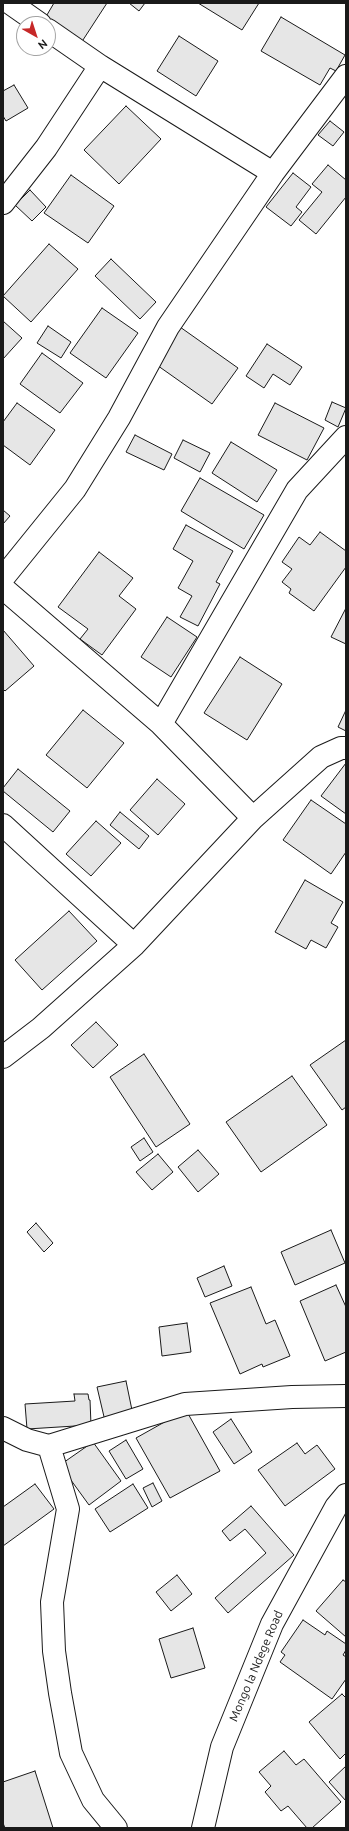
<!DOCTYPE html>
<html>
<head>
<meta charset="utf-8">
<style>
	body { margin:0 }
	#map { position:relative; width:349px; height:1831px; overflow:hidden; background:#fff; font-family:Ubuntu,sans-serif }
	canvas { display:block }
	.frame { position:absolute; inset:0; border:4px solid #1a1a1a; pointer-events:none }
	.north { position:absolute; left:16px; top:16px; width:40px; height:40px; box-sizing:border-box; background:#fff; border:1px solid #a3a3a3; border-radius:50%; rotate:141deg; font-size:11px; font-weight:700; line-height:16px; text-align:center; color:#1a1a1a }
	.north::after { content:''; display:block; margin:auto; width:14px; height:18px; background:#c62828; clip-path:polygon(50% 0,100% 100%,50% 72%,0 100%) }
</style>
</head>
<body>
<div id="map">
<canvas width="349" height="1831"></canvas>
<div class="frame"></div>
<div class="north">N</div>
</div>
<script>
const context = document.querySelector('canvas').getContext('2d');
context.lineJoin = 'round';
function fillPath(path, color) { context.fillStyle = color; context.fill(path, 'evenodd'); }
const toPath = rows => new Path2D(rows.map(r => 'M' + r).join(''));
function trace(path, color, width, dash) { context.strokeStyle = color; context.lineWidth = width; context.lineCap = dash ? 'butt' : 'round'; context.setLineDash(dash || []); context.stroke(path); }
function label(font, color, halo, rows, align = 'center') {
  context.font = font + ' Ubuntu,sans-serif'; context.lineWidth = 3; context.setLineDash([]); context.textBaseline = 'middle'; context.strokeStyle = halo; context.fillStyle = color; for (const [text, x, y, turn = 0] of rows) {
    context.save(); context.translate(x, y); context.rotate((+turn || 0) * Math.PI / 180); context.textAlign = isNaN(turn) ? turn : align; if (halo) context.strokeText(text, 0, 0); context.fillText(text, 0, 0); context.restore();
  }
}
const building = toPath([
	[54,3,107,3,81,43,44,20,54,3],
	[129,3,145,3,139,11,129,3],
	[198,3,259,3,242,30,198,3],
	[281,17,345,55,336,71,330,68,320,85,261,51,281,17],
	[179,36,218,61,196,96,157,71,179,36],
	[14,85,28,108,6,121,3,116,3,91,14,85],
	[126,106,161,139,119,184,84,150,126,106],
	[330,121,344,132,333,146,318,135,330,121],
	[328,165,346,180,346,197,316,234,299,220,322,192,312,184,328,165],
	[293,173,311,187,296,207,302,212,291,226,266,207,293,173],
	[71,175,114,206,88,243,44,213,71,175],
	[30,190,46,207,32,221,15,205,30,190],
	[49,244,78,269,31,322,3,296,49,244],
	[111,259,156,302,140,319,95,276,111,259],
	[102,308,138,333,106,378,70,353,102,308],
	[3,321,22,338,3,359,3,321],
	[48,326,71,342,61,358,37,343,48,326],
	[180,327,238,368,212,404,154,363,180,327],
	[267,344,302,367,290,385,273,374,264,388,246,376,267,344],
	[42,353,83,383,60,413,20,384,42,353],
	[332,402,346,408,338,427,325,420,332,402],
	[17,403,55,430,30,465,3,445,3,422,17,403],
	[275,403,324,428,307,460,258,435,275,403],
	[135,435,172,454,164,470,126,452,135,435],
	[183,440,210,453,200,472,174,458,183,440],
	[231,442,277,470,257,502,212,473,231,442],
	[200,478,264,515,244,549,181,511,200,478],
	[3,510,10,516,3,524,3,510],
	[186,525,233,551,216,582,220,584,198,626,180,617,192,596,178,588,193,561,173,549,186,525],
	[320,532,346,551,346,567,314,611,289,593,291,589,282,582,292,569,282,562,299,537,310,545,320,532],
	[99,552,133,578,119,596,136,609,102,655,80,639,88,629,58,607,99,552],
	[346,608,346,644,331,637,346,608],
	[167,617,197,637,171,677,141,657,167,617],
	[3,630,34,666,5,691,3,689,3,630],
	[240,657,282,684,247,740,204,713,240,657],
	[83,710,124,743,87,788,46,755,83,710],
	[346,710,346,731,338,727,346,710],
	[346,763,346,814,321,796,346,763],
	[18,769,70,811,53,832,3,791,3,788,18,769],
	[157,779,185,804,158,835,130,810,157,779],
	[311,800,346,824,346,852,331,874,283,840,311,800],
	[120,812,149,836,139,849,110,825,120,812],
	[96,821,121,843,91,876,66,854,96,821],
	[305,880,343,902,331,923,338,927,326,948,311,940,306,949,275,932,305,880],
	[69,911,97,941,42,990,15,960,69,911],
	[96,1022,118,1045,93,1068,71,1045,96,1022],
	[346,1040,346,1107,342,1110,310,1065,346,1040],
	[144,1054,190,1124,156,1147,110,1077,144,1054],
	[292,1076,327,1125,261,1172,226,1122,292,1076],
	[144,1138,153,1152,140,1161,131,1147,144,1138],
	[198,1150,219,1174,198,1192,178,1167,198,1150],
	[158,1154,173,1172,152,1190,136,1172,158,1154],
	[36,1223,53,1243,44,1252,27,1232,36,1223],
	[331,1230,345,1263,295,1285,281,1252,331,1230],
	[224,1266,232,1286,205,1297,197,1278,224,1266],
	[336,1285,346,1307,346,1352,325,1361,300,1301,336,1285],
	[251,1287,266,1324,275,1320,290,1356,263,1367,262,1364,240,1374,210,1303,251,1287],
	[187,1323,191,1352,162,1356,159,1327,187,1323],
	[126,1381,133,1415,105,1421,97,1387,126,1381],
	[74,1394,88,1394,89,1400,90,1400,91,1425,27,1429,25,1404,75,1401,74,1394],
	[186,1410,220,1471,170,1498,136,1438,186,1410],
	[231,1419,252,1452,234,1464,213,1432,231,1419],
	[126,1440,143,1469,126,1479,109,1451,126,1440],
	[93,1442,121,1481,89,1505,60,1465,93,1442],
	[297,1443,305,1454,317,1445,335,1469,285,1506,258,1470,297,1443],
	[153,1483,162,1501,152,1507,143,1488,153,1483],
	[35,1484,54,1509,3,1546,3,1507,35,1484],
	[133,1484,148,1508,110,1532,95,1509,133,1484],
	[251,1506,294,1555,228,1613,215,1598,266,1553,245,1529,230,1541,222,1531,251,1506],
	[177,1575,192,1594,171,1611,156,1592,177,1575],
	[343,1580,346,1582,346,1637,316,1611,343,1580],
	[303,1620,325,1635,327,1631,346,1644,346,1650,343,1655,346,1657,346,1679,332,1699,280,1662,285,1655,281,1652,303,1620],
	[193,1628,205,1668,171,1678,159,1639,193,1628],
	[342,1694,346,1698,346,1753,340,1759,309,1722,342,1694],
	[284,1751,296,1765,304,1759,341,1802,312,1828,307,1828,288,1806,281,1811,265,1792,271,1786,259,1772,284,1751],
	[346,1766,346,1801,329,1782,346,1766],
	[35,1771,53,1828,5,1828,3,1823,3,1782,35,1771]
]);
const minor = toPath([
	[10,3,40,24],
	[48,30,100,66,273,173],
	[3,203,46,148,100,66],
	[3,578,75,489,119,418,168,327,273,173,346,76],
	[3,588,161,724,253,818],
	[161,724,297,490,346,437],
	[3,825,134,945],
	[3,1057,41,1028,134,945,253,818,321,757,341,748,346,748],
	[3,1428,27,1440,49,1446,185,1404,292,1397,346,1396],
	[49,1446,68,1509,52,1602,54,1651,60,1693,71,1753,93,1800,116,1828]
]);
const tertiary = toPath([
	[203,1828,222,1747,272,1624,336,1507,346,1495]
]);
const streetNames = [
	["Mongo la Ndege Road",256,1666,-67]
];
fillPath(building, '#e6e6e6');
trace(building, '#1a1a1a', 1);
trace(minor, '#1a1a1a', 24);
trace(tertiary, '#1a1a1a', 24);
trace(minor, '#fff', 22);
trace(tertiary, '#fff', 22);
label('12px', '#1a1a1a', '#fff', streetNames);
</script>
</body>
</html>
